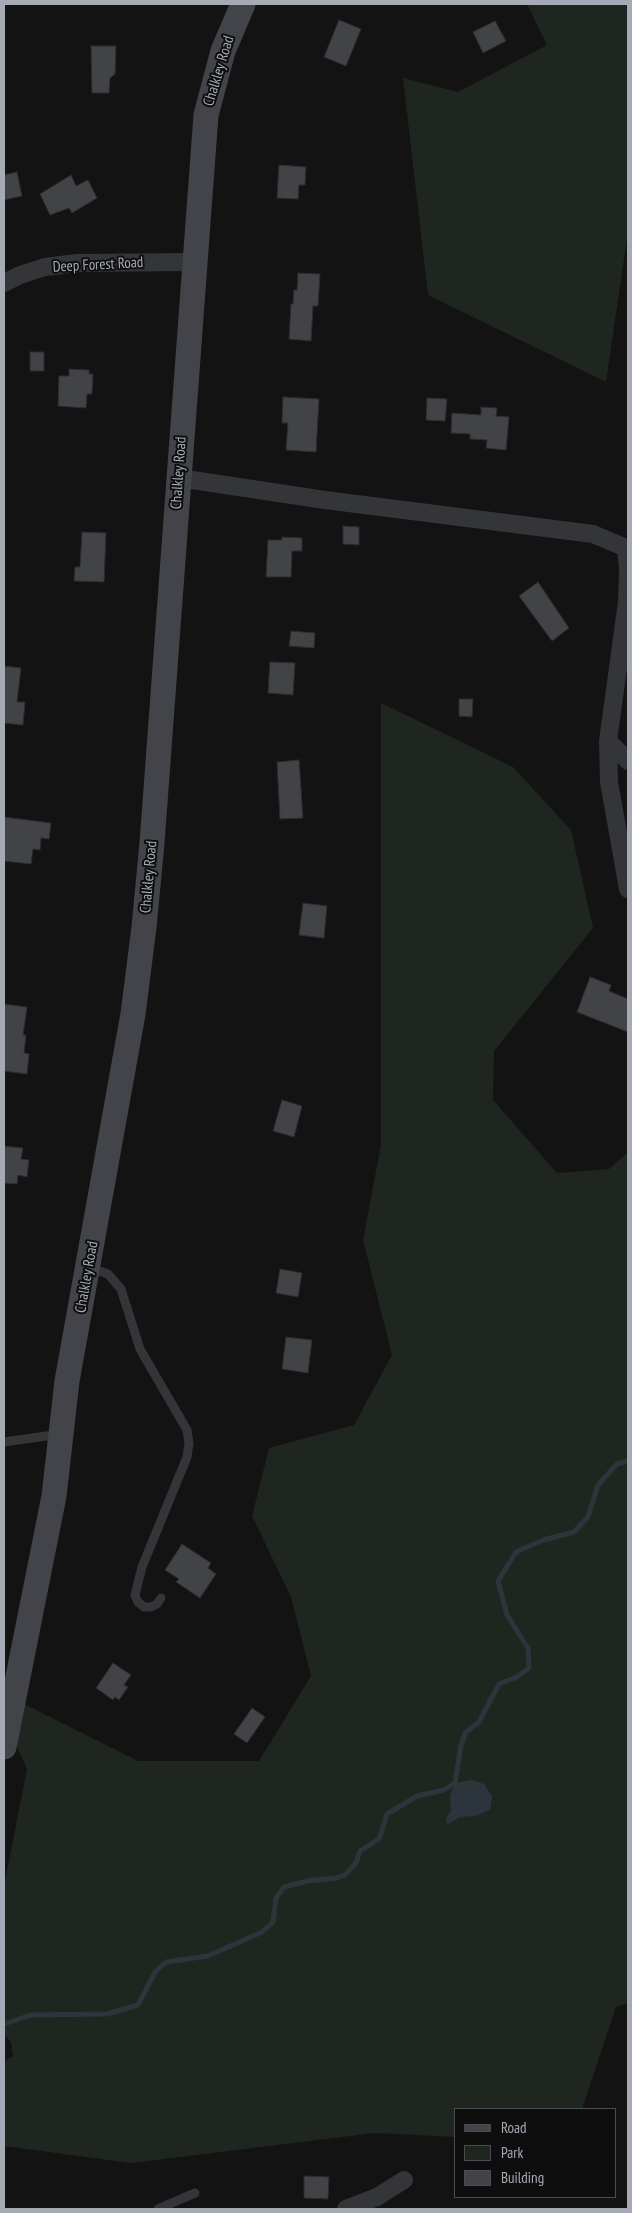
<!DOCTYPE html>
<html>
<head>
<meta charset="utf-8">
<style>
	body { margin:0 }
	#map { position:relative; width:632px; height:2213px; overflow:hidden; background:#131314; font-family:"PT Sans Narrow",sans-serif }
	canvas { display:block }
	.frame { position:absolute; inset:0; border:5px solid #a5aab4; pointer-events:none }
	.legend { position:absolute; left:454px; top:2108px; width:162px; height:90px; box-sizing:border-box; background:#0e0e0f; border:1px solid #4a4c51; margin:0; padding:6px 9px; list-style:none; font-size:15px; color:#a5aab4 }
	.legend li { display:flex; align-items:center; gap:10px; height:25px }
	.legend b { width:25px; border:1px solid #4a4c51 }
</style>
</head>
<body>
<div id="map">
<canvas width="632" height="2213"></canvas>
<div class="frame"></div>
<ul class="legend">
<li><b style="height:6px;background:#424449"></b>Road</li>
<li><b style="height:14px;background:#1f2620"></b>Park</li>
<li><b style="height:14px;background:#424347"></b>Building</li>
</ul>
</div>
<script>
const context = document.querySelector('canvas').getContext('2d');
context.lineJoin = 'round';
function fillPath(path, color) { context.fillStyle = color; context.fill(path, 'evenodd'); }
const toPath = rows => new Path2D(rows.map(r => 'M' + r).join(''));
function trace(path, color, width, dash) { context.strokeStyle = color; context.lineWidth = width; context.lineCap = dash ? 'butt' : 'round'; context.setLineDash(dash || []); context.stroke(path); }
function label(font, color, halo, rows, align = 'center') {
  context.font = font + ' "PT Sans Narrow",sans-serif'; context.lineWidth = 4; context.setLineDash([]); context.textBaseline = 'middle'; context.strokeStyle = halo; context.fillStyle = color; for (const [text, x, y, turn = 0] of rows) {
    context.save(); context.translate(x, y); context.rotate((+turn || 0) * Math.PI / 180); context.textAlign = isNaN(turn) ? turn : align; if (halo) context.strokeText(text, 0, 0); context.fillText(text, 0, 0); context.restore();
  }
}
const green = toPath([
	[527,4,628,4,628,232,606,382,428,295,403,78,458,92,547,45],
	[381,703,513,767,571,830,593,928,494,1051,493,1100,557,1173,609,1169,628,1152,628,2003,616,2007,582,2109,456,2109,456,2137,375,2133,131,2163,4,2146,4,2061,13,2056,11,2042,4,2034,4,1886,27,1769,14,1741,22,1703,138,1761,259,1761,311,1676,291,1597,252,1516,269,1448,354,1425,392,1355,363,1240,381,1145]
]);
const water = toPath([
	[472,1780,484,1784,492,1796,490,1810,475,1816,460,1817,447,1825,446,1819,451,1811,450,1796,455,1783]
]);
const stream = toPath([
	[4,2024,31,2015,107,2014,138,2005,155,1972,166,1962,208,1956,262,1932,273,1922,276,1898,284,1887,307,1881,336,1878,345,1875,356,1863,360,1851,379,1839,387,1814,417,1796,444,1790,455,1783,461,1745,466,1732,479,1722,499,1684,515,1678,529,1668,528,1648,507,1615,498,1581,516,1552,543,1540,574,1532,588,1517,598,1485,617,1464,628,1461]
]);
const building = toPath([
	[339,20,361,29,346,66,324,57,339,20],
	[495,21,506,41,483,53,473,32,495,21],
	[91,46,116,46,115,74,110,78,109,93,92,93,91,46],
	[279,165,306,167,305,185,299,185,298,199,277,198,279,165],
	[17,172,22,196,4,200,4,175,17,172],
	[71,175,76,186,88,180,97,198,72,213,69,208,50,215,40,194,71,175],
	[298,273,320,274,318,306,313,306,311,341,289,339,291,304,293,304,294,290,297,290,298,273],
	[30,352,44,352,44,371,30,371,30,352],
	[69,369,89,370,89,374,93,374,92,394,87,394,86,408,58,406,59,376,69,376,69,369],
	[283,397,319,399,316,452,286,450,288,423,282,423,283,397],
	[427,398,447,399,445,421,426,420,427,398],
	[481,407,497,408,496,416,509,417,506,450,486,448,487,440,470,439,470,434,451,433,452,413,481,415,481,407],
	[343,526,359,527,359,545,343,544,343,526],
	[82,532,106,533,104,582,74,581,75,567,80,567,82,532],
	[282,537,302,538,302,551,292,551,291,577,266,577,268,540,282,540,282,537],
	[538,582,569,628,552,641,519,596,538,582],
	[291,631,315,633,314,648,289,646,291,631],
	[270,662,295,663,293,695,268,693,270,662],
	[4,666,21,668,17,702,25,702,23,725,4,723,4,666],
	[459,699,473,699,472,717,459,716,459,699],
	[299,760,303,818,280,819,277,762,299,760],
	[4,817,51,823,49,839,41,838,40,850,33,849,31,864,4,861,4,817],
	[303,903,327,906,324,938,299,935,303,903],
	[590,977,611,985,609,991,628,999,628,1032,577,1012,590,977],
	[4,1004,27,1007,23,1035,26,1035,24,1053,29,1054,27,1074,4,1071,4,1004],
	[282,1100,302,1106,294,1137,273,1131,282,1100],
	[4,1146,23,1148,21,1159,29,1160,27,1177,18,1175,17,1184,4,1183,4,1146],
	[280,1269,302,1273,298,1297,276,1293,280,1269],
	[286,1337,312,1340,308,1373,282,1369,286,1337],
	[182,1544,211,1563,208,1568,216,1574,200,1598,176,1582,179,1579,165,1570,182,1544],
	[113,1663,131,1675,124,1685,128,1687,119,1700,115,1697,113,1700,96,1688,113,1663],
	[252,1708,265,1717,247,1743,234,1734,252,1708],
	[304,2176,329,2177,328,2199,304,2198,304,2176]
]);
const lane = toPath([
	[89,1267,108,1274,121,1289,140,1349,187,1430,189,1443,187,1457,142,1567,135,1595,138,1602,144,1607,151,1607,157,1604,161,1598],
	[4,1442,60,1434],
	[158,2209,195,2193]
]);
const street = toPath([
	[4,283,20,275,45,267,77,263,195,262],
	[179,478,325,500,593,534,626,548,628,568],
	[628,571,627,602,608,741,628,761],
	[608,741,609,782,628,889],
	[346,2209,377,2197,404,2180]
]);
const secondary = toPath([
	[4,1747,54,1496,67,1381,133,1014,144,927,152,843,206,115,223,51,243,4]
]);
const streetNames = [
	["Chalkley Road",219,71,-73],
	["Deep Forest Road",98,265,-3],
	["Chalkley Road",179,473,-86],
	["Chalkley Road",149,877,-85],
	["Chalkley Road",87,1277,-80]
];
fillPath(green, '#1f2620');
fillPath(water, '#2d353c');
trace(stream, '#2d353c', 5);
fillPath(building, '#424347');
trace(building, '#2d2d30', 1);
trace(lane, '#343539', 9);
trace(street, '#343539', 18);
trace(secondary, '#424449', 25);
label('15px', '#a5aab4', '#0e0e0f', streetNames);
</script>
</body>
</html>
